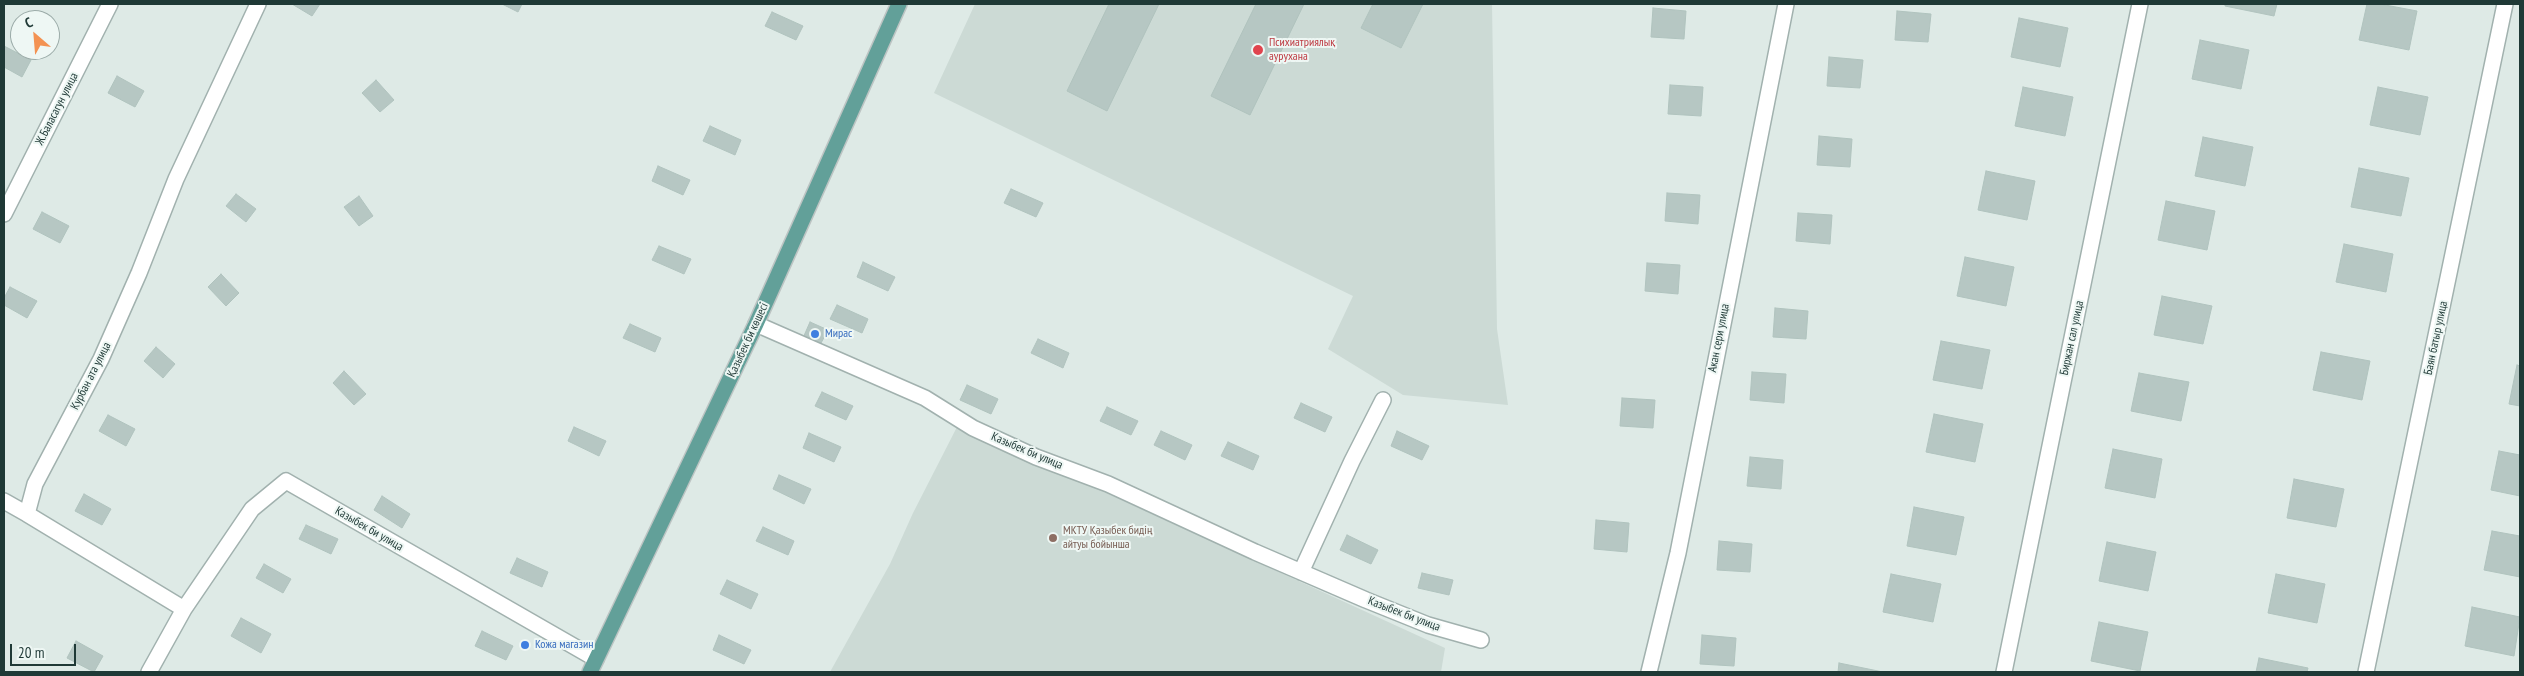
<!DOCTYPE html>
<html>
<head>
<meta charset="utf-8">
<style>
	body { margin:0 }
	#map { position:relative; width:2524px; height:676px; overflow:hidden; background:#deeae6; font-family:"PT Sans Narrow",sans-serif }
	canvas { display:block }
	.frame { position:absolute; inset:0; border:5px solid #1f3936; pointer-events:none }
	.north { position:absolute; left:10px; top:10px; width:50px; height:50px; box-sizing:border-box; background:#eef7f4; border:1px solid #9baba8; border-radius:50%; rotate:333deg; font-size:14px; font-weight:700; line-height:20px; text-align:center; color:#1f3936 }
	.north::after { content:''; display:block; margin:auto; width:18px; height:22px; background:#f39252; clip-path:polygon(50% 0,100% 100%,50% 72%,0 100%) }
	.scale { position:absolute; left:10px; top:644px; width:66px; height:22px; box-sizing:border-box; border:2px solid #1f3936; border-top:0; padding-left:6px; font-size:15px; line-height:18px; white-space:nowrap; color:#1f3936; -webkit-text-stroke:4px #eef7f4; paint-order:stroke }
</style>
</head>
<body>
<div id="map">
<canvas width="2524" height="676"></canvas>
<div class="frame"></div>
<div class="north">С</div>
<div class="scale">20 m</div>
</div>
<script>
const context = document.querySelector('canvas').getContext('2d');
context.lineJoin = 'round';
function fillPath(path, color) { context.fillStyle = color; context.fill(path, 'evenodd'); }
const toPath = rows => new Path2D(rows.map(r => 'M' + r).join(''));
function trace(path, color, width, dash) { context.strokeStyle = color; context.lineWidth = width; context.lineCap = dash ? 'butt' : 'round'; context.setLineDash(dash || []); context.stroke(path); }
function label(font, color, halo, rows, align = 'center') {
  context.font = font + ' "PT Sans Narrow",sans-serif'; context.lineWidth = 4; context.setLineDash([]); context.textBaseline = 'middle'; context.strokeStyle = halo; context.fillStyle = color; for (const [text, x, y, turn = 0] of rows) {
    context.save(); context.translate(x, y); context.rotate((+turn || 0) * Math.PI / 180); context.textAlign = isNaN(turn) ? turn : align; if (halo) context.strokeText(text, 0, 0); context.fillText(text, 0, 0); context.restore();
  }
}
const built = toPath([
	[975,4,1492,4,1497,329,1508,405,1403,395,1328,349,1353,296,934,93],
	[958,425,1445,648,1441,672,830,672,890,564,913,513]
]);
const building = toPath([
	[292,4,320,4,312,16,292,4],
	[502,4,522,4,518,12,502,4],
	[1109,4,1159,4,1107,111,1067,91,1109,4],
	[1256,4,1304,4,1250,115,1211,96,1256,4],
	[1373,4,1423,4,1401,48,1361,28,1373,4],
	[2225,4,2277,4,2274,16,2225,6,2225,4],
	[2367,4,2380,4,2417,11,2409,50,2359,40,2367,4],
	[1653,8,1686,11,1684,39,1651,37,1653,8],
	[1897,11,1931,14,1928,42,1895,40,1897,11],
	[772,12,803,26,796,40,765,26,772,12],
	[2019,18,2068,28,2060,67,2011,57,2019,18],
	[2200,40,2249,50,2241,89,2192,79,2200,40],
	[4,46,31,60,22,77,4,67,4,46],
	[1829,57,1863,60,1860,88,1827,86,1829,57],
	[117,76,144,91,135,107,108,93,117,76],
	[376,80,394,100,380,112,362,93,376,80],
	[1670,85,1703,87,1701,116,1668,114,1670,85],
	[2023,87,2073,97,2065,136,2015,126,2023,87],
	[2378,87,2428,97,2420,135,2370,125,2378,87],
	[710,126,741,140,735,155,703,141,710,126],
	[1819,136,1852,139,1850,167,1817,165,1819,136],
	[2203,137,2253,147,2245,186,2195,176,2203,137],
	[658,166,690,180,683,195,652,181,658,166],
	[2359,168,2409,178,2401,216,2351,207,2359,168],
	[1986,171,2035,181,2027,220,1978,210,1986,171],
	[1011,189,1043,203,1036,217,1004,203,1011,189],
	[1667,193,1700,195,1698,224,1665,221,1667,193],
	[236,194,256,209,246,222,226,206,236,194],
	[359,196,373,216,359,226,344,207,359,196],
	[2166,201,2215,211,2207,250,2158,240,2166,201],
	[42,212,69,226,60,243,33,229,42,212],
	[1798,213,1832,215,1830,244,1796,241,1798,213],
	[2344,244,2393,254,2386,292,2336,282,2344,244],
	[659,246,691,259,684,274,652,260,659,246],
	[1965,257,2014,267,2006,306,1957,296,1965,257],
	[863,262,895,277,888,291,857,277,863,262],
	[1647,263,1680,265,1678,294,1645,291,1647,263],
	[221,274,239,293,226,306,208,287,221,274],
	[10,287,37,301,27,318,4,305,4,298,10,287],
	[2162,296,2212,306,2203,344,2154,335,2162,296],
	[837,305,868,319,862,333,830,319,837,305],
	[1775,308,1808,311,1806,339,1773,337,1775,308],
	[810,322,828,330,820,345,803,338,810,322],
	[630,324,661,338,655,352,623,338,630,324],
	[1038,339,1069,353,1063,368,1031,353,1038,339],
	[1941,341,1990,350,1982,389,1933,380,1941,341],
	[156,347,175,364,163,378,144,361,156,347],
	[2321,352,2370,361,2362,400,2313,390,2321,352],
	[2517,365,2520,366,2520,406,2509,404,2517,365],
	[344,371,366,394,354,405,333,383,344,371],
	[1752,372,1786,374,1784,403,1750,400,1752,372],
	[2139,373,2189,382,2181,421,2131,411,2139,373],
	[967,385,998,399,991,414,960,400,967,385],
	[822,392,853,406,846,420,815,406,822,392],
	[1622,398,1655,400,1653,428,1620,426,1622,398],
	[1301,403,1332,417,1325,432,1294,418,1301,403],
	[1107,407,1138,421,1131,435,1100,421,1107,407],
	[1934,414,1983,424,1975,462,1926,452,1934,414],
	[108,415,135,429,126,446,99,431,108,415],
	[574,427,606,441,599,456,568,441,574,427],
	[1161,431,1192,445,1185,460,1154,445,1161,431],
	[1397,431,1429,446,1422,460,1391,446,1397,431],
	[809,433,841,447,834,462,803,448,809,433],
	[1228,442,1259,456,1253,470,1221,456,1228,442],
	[2113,449,2162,459,2155,498,2105,488,2113,449],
	[2499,451,2520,455,2520,496,2491,490,2499,451],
	[1750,457,1783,460,1781,489,1747,486,1750,457],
	[779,475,811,489,804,504,773,489,779,475],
	[2294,479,2344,489,2336,527,2287,518,2294,479],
	[84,494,111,509,102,525,75,511,84,494],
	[382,496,410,514,402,528,374,510,382,496],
	[1914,507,1964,517,1956,555,1907,546,1914,507],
	[1596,520,1629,523,1627,552,1594,549,1596,520],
	[306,525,338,539,331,554,299,539,306,525],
	[763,527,794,541,788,555,756,541,763,527],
	[2492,531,2520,536,2520,577,2484,570,2492,531],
	[1347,535,1378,550,1371,564,1340,550,1347,535],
	[1719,541,1752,544,1750,572,1717,570,1719,541],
	[2107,542,2156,552,2148,591,2099,581,2107,542],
	[517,558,548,572,542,587,510,573,517,558],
	[264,564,291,579,283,593,256,578,264,564],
	[1422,573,1453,580,1449,595,1418,588,1422,573],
	[1891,574,1941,584,1933,622,1883,612,1891,574],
	[2276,574,2325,584,2317,623,2268,613,2276,574],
	[727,580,758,594,751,609,720,594,727,580],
	[2472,607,2520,617,2514,656,2465,646,2472,607],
	[241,618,271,634,261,653,231,636,241,618],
	[2099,622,2148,632,2140,671,2091,661,2099,622],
	[482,631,513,646,506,660,475,646,482,631],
	[719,635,751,650,744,664,713,650,719,635],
	[1702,635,1736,638,1734,666,1700,664,1702,635],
	[76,641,103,656,94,672,67,658,76,641],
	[2259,658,2308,668,2307,672,2256,672,2259,658],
	[1839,663,1883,672,1838,672,1839,663]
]);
const minor = toPath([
	[4,214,110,4],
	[756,324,925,398,973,428,1036,457,1108,484,1255,552,1366,600,1428,625,1481,640],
	[4,501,27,514],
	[1301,572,1352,461,1383,400],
	[184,609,27,514,35,484,101,359,139,273,176,179,258,4],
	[149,672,184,609,252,509,286,481,596,659],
	[1649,672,1678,553,1786,4],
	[2004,672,2140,4],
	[2366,672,2505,4]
]);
const major = toPath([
	[590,672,756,324,899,4]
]);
const markers = [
	[1258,50,6,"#e0444e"],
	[815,334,5,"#3f7fe0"],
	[1053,538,5,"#8d6e63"],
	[525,645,5,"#3f7fe0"]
];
const healthNames = [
	["Психиатриялық",1269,43],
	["аурухана",1269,57]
];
const streetNames = [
	["Ж.Баласагун улица",57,109,-63],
	["Акан сери улица",1719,338,-79],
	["Биржан сал улица",2072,338,-78],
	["Баян батыр улица",2436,338,-78],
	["Қазыбек би көшесі",748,340,-65],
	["Курбан ата улица",91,376,-63],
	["Казыбек би улица",1027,451,23],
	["Казыбек би улица",369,529,30],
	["Казыбек би улица",1404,614,21]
];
const shopNames = [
	["Мирас",825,334],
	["Кожа магазин",535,645]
];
const educationNames = [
	["МКТУ Қазыбек бидің",1063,531],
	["айтуы бойынша",1063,545]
];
fillPath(built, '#ccdad5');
fillPath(building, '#b6c7c3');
trace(building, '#b0c3be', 1);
trace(minor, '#a1b1ae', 18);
trace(major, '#bcc4c3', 18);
trace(minor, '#fff', 15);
trace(major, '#62a099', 15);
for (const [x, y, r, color] of markers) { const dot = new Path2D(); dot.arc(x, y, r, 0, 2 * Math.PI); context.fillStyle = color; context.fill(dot); trace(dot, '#eef7f4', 2); }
label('12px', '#be3a42', '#eef7f4', healthNames, 'left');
label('12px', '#1f3936', '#eef7f4', streetNames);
label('12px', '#366cbe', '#eef7f4', shopNames, 'left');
label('12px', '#785e54', '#eef7f4', educationNames, 'left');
</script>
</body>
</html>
